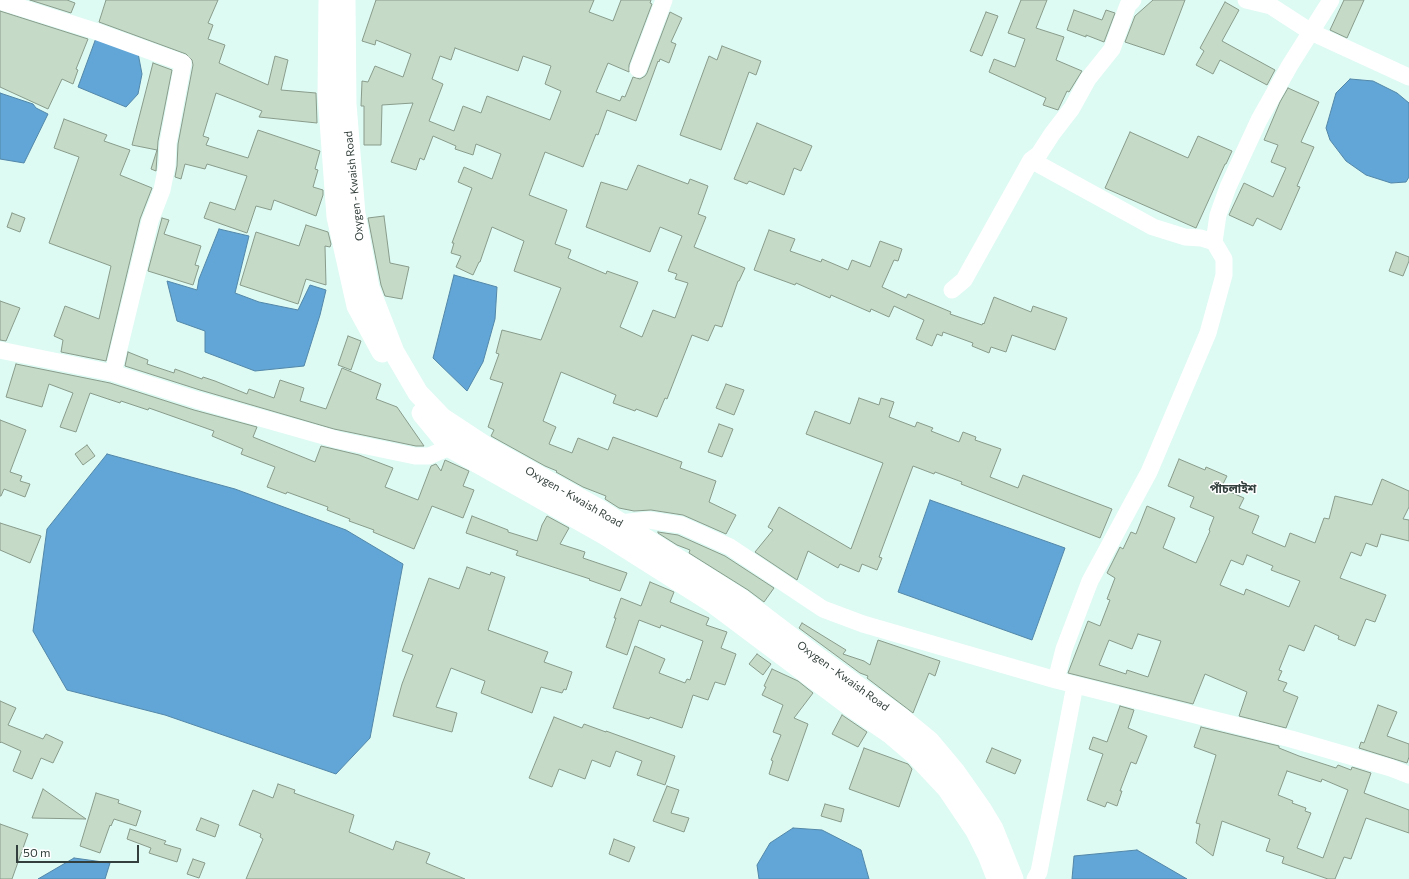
<!DOCTYPE html>
<html>
<head>
<meta charset="utf-8">
<style>
	body { margin:0 }
	#map { position:relative; width:1409px; height:879px; overflow:hidden; background:#ddfaf3; font-family:Commissioner,sans-serif }
	canvas { display:block }
	.scale { position:absolute; left:16px; top:845px; width:123px; height:18px; box-sizing:border-box; border:2px solid #333f3c; border-top:0; padding-left:5px; font-size:12px; line-height:14px; white-space:nowrap; color:#333f3c; -webkit-text-stroke:3px #fff; paint-order:stroke }
</style>
</head>
<body>
<div id="map">
<canvas width="1409" height="879"></canvas>
<div class="scale">50 m</div>
</div>
<script>
const context = document.querySelector('canvas').getContext('2d');
context.lineJoin = 'round';
function fillPath(path, color) { context.fillStyle = color; context.fill(path, 'evenodd'); }
const toPath = rows => new Path2D(rows.map(r => 'M' + r).join(''));
function trace(path, color, width, dash) { context.strokeStyle = color; context.lineWidth = width; context.lineCap = dash ? 'butt' : 'round'; context.setLineDash(dash || []); context.stroke(path); }
function label(font, color, halo, rows, align = 'center') {
  context.font = font + ' Commissioner,"Noto Sans Bengali",sans-serif'; context.lineWidth = 3; context.setLineDash([]); context.textBaseline = 'middle'; context.strokeStyle = halo; context.fillStyle = color; for (const [text, x, y, turn = 0] of rows) {
    context.save(); context.translate(x, y); context.rotate((+turn || 0) * Math.PI / 180); context.textAlign = isNaN(turn) ? turn : align; if (halo) context.strokeText(text, 0, 0); context.fillText(text, 0, 0); context.restore();
  }
}
const water = toPath([
	[96,38,138,53,142,74,138,94,126,107,78,87,96,38],
	[1350,79,1373,81,1397,93,1409,103,1409,177,1406,182,1391,183,1366,175,1346,161,1330,140,1326,128,1336,93,1350,79],
	[0,93,33,104,36,108,48,114,24,163,0,159,0,93],
	[219,229,249,236,235,293,259,302,298,310,310,285,326,290,320,315,304,366,255,371,205,352,205,331,177,321,167,281,197,290,199,279,219,229],
	[454,275,497,287,495,319,483,362,467,391,433,358,454,275],
	[107,454,235,489,346,530,403,564,370,738,336,774,165,715,67,690,33,631,47,529,107,454],
	[930,500,1065,548,1032,640,898,592,930,500],
	[793,828,822,830,861,850,869,879,759,879,757,865,770,843,793,828],
	[1137,850,1187,879,1072,879,1074,856,1137,850],
	[74,858,110,863,105,879,38,879,74,858]
]);
const building = toPath([
	[30,0,67,0,75,3,71,13,30,0],
	[106,0,218,0,208,23,213,25,208,39,225,45,219,63,268,85,275,56,288,60,281,90,316,93,317,123,259,117,262,111,216,93,203,136,209,138,206,145,248,158,258,130,320,151,315,169,318,170,313,187,323,190,323,195,316,216,274,200,271,210,256,206,247,233,204,218,210,202,235,210,247,176,207,164,205,169,185,164,181,179,175,177,177,166,178,144,193,65,192,60,186,54,99,22,106,0],
	[376,0,594,0,589,12,613,21,621,0,651,0,650,3,652,4,629,65,629,72,608,63,596,92,620,101,622,96,625,97,633,77,640,79,645,76,647,73,670,12,682,18,671,42,676,44,669,63,660,59,659,62,658,61,636,121,607,110,598,135,596,134,583,167,545,152,529,195,567,210,555,244,571,250,568,258,606,274,607,271,638,282,620,327,642,337,653,310,675,318,688,283,675,279,677,274,668,271,682,236,660,227,650,252,586,227,601,182,627,190,638,165,688,184,690,179,708,186,698,214,706,217,694,247,745,268,739,281,738,281,722,327,715,325,708,341,692,335,667,399,665,398,657,417,636,409,635,411,613,403,616,395,561,372,543,421,556,427,549,444,572,453,578,438,608,450,613,437,682,462,680,468,716,481,709,502,736,515,726,534,683,515,651,510,634,511,619,508,605,499,606,496,583,487,556,472,557,471,545,466,491,436,494,430,488,427,503,383,490,379,499,354,496,353,502,330,541,340,561,288,514,271,524,241,492,227,480,262,479,262,473,275,456,267,461,256,451,253,454,243,452,243,472,188,458,182,464,167,492,179,501,154,476,144,473,155,455,149,456,146,433,136,424,160,420,158,416,170,391,162,413,103,382,105,381,145,364,145,364,106,361,106,362,81,368,82,375,66,403,77,411,54,376,40,375,45,362,41,376,0],
	[455,48,518,71,523,56,551,66,545,84,561,91,550,120,487,96,481,113,463,106,454,131,429,121,443,84,432,79,440,56,451,60,455,48],
	[1021,0,1047,0,1036,28,1064,37,1056,60,1082,71,1069,92,1067,91,1058,110,1043,105,1046,98,989,72,994,59,1015,67,1025,39,1008,33,1021,0],
	[1153,0,1185,0,1164,55,1125,42,1135,16,1153,0],
	[1344,0,1364,0,1347,38,1330,30,1344,0],
	[1225,2,1239,10,1222,41,1275,70,1267,85,1220,60,1213,74,1196,65,1204,51,1200,48,1225,2],
	[1074,10,1102,20,1106,10,1115,13,1104,42,1086,35,1086,37,1067,30,1074,10],
	[0,11,88,39,76,69,78,70,73,84,62,79,48,109,0,87,0,11],
	[986,12,998,16,982,56,970,51,986,12],
	[722,46,761,61,756,75,749,72,721,150,680,135,709,56,717,60,722,46],
	[153,63,172,70,158,141,156,171,151,169,157,150,132,145,153,63],
	[1288,88,1319,102,1301,142,1314,147,1297,186,1300,187,1281,230,1257,218,1253,226,1229,215,1244,183,1273,197,1286,168,1271,162,1278,145,1264,140,1280,102,1288,88],
	[64,119,107,135,104,141,130,150,120,175,152,188,140,219,106,361,61,352,63,340,54,336,65,306,99,319,111,266,49,243,79,157,54,148,64,119],
	[757,123,812,146,801,171,794,168,784,195,749,181,747,184,734,179,757,123],
	[1130,132,1188,158,1198,136,1232,151,1226,164,1225,164,1196,228,1105,188,1130,132],
	[12,213,25,218,20,232,7,227,12,213],
	[384,216,390,263,409,267,402,299,385,296,381,285,368,218,384,216],
	[162,218,169,220,164,234,201,246,195,265,199,266,193,285,148,271,162,218],
	[306,225,328,232,331,244,330,247,325,246,326,285,306,279,298,304,240,285,256,232,299,246,306,225],
	[769,230,795,239,790,251,821,262,822,259,848,270,852,260,870,267,880,241,902,249,898,261,894,260,882,287,906,298,908,294,951,312,950,314,982,325,983,323,984,324,994,297,1031,312,1033,306,1067,318,1055,350,1012,335,1006,352,991,347,989,353,972,346,973,343,943,332,942,336,937,334,932,346,916,339,924,320,894,306,889,317,871,309,870,312,831,295,830,298,796,283,795,285,754,270,769,230],
	[1396,252,1409,257,1409,261,1403,276,1389,271,1396,252],
	[0,301,20,308,6,341,0,340,0,301],
	[348,336,361,341,351,370,338,365,348,336],
	[128,352,148,360,147,364,174,373,175,369,202,379,203,377,215,381,247,394,249,389,274,398,280,380,304,388,300,401,326,409,342,368,381,384,376,399,397,407,424,446,416,446,334,429,200,390,125,366,128,352],
	[16,364,110,383,194,410,257,427,253,437,315,462,321,446,359,455,393,468,385,487,418,500,431,466,436,464,441,471,445,460,469,471,463,486,474,490,463,518,432,506,414,549,373,532,374,530,349,521,350,519,327,510,328,507,287,492,286,494,267,487,275,467,241,454,243,449,212,436,214,431,149,408,148,410,121,401,120,403,90,393,76,432,60,427,73,393,49,384,42,407,6,397,16,364],
	[726,384,744,390,734,415,716,408,726,384],
	[859,398,879,405,881,398,894,402,889,417,915,427,917,422,933,428,931,431,959,442,963,432,976,437,975,440,1001,449,990,477,1018,488,1023,475,1112,509,1100,538,961,484,962,482,935,472,934,474,913,466,879,557,882,558,877,570,862,564,859,572,840,564,838,568,808,551,797,580,755,552,773,530,768,527,779,507,851,549,883,463,806,434,815,411,850,424,859,398],
	[0,420,26,430,10,472,22,476,20,481,30,484,25,497,4,489,1,496,0,496,0,420],
	[719,424,733,429,722,457,708,452,719,424],
	[87,445,95,456,83,465,75,454,87,445],
	[1179,459,1205,470,1206,467,1227,476,1221,488,1244,498,1239,508,1259,516,1252,533,1285,547,1290,533,1315,543,1324,518,1329,519,1335,496,1372,505,1382,479,1409,491,1409,507,1403,519,1409,520,1409,541,1381,534,1377,547,1366,543,1361,556,1351,552,1340,578,1386,595,1375,622,1366,619,1355,646,1338,639,1339,636,1315,625,1304,651,1289,645,1279,670,1282,671,1278,680,1287,683,1283,691,1298,697,1286,728,1239,716,1247,692,1205,674,1193,704,1068,673,1088,621,1100,626,1110,600,1107,599,1115,578,1107,573,1120,547,1123,549,1131,532,1136,534,1147,506,1175,518,1163,548,1196,563,1210,531,1209,530,1214,517,1190,507,1194,497,1168,486,1179,459],
	[1247,555,1273,566,1271,570,1300,581,1289,607,1246,589,1244,595,1220,585,1231,560,1243,565,1247,555],
	[1138,634,1161,641,1148,677,1127,670,1126,674,1099,665,1109,640,1132,649,1138,634],
	[472,516,508,530,508,532,537,541,542,525,547,516,569,528,560,544,585,552,583,558,627,573,620,591,589,580,590,579,516,555,518,551,466,533,472,516],
	[0,523,41,536,30,563,0,550,0,523],
	[658,532,678,535,725,556,774,588,764,602,748,590,689,553,690,550,677,545,658,533,658,532],
	[467,567,490,575,491,572,505,577,488,630,548,652,544,662,572,672,566,690,564,689,562,693,541,687,532,713,481,693,485,681,451,668,436,707,457,713,452,732,393,716,402,684,413,655,402,651,429,578,459,589,467,567],
	[650,582,674,592,670,602,709,618,706,625,727,632,721,648,736,654,725,685,715,682,708,700,693,695,682,728,650,717,649,719,613,708,635,646,665,659,659,673,685,683,687,679,690,680,703,641,661,625,660,628,639,620,627,655,606,647,616,618,614,618,621,598,641,606,650,582],
	[802,623,846,650,843,654,864,661,870,665,878,640,940,661,935,676,929,673,913,713,867,678,868,676,860,673,799,628,802,623],
	[757,654,771,664,763,675,749,664,757,654],
	[772,669,798,681,813,693,794,718,808,724,788,781,769,774,773,761,771,760,781,735,773,732,783,705,762,695,766,687,764,686,772,669],
	[0,701,16,708,8,725,43,739,46,734,63,742,53,763,41,758,32,779,13,771,21,751,1,742,0,743,0,701],
	[1378,705,1397,712,1387,736,1409,744,1409,757,1407,763,1359,748,1361,742,1364,743,1378,705],
	[1120,706,1134,710,1128,728,1147,736,1136,764,1131,762,1120,791,1122,791,1117,806,1107,802,1105,807,1087,800,1103,754,1089,749,1093,737,1107,742,1120,706],
	[842,715,867,732,858,747,832,734,842,715],
	[554,717,582,728,584,724,606,732,606,731,675,756,665,785,637,775,642,761,616,751,610,767,592,760,585,779,559,769,552,787,529,778,554,717],
	[1201,727,1279,746,1279,748,1299,756,1336,768,1338,765,1351,770,1352,767,1371,773,1364,793,1409,810,1409,833,1366,818,1351,859,1344,857,1335,879,1328,879,1282,863,1284,857,1266,851,1270,839,1222,821,1213,856,1196,843,1200,824,1196,823,1216,755,1194,747,1201,727],
	[1287,771,1321,782,1322,779,1348,790,1323,858,1297,848,1311,813,1305,811,1306,808,1292,803,1293,801,1278,795,1287,771],
	[864,748,908,764,912,769,899,807,849,789,864,748],
	[992,748,1021,760,1015,774,986,762,992,748],
	[278,784,295,790,294,793,354,815,349,832,393,850,396,841,430,853,426,863,465,879,246,879,263,839,260,837,261,834,239,825,253,790,273,798,278,784],
	[667,786,679,790,671,813,689,818,684,832,653,821,667,786],
	[43,789,86,819,32,818,43,789],
	[96,793,119,800,118,803,141,811,136,826,114,819,111,826,110,825,100,853,80,846,96,793],
	[825,804,844,809,841,822,821,816,825,804],
	[201,818,219,825,215,837,196,830,201,818],
	[0,824,28,834,12,879,0,879,0,824],
	[130,829,166,841,164,844,181,849,177,862,149,853,151,848,127,839,130,829],
	[614,839,635,847,629,862,609,854,614,839],
	[193,859,205,863,199,878,187,874,193,859]
]);
const minor = toPath([
	[1246,0,1271,6,1311,32,1409,77],
	[0,1,95,31,183,63,168,143,167,165,162,190,150,221,113,373],
	[638,69,664,0],
	[1031,160,1039,154,1052,134,1072,108,1088,79,1112,49,1128,5,1133,0],
	[952,290,964,280,1031,160,1153,227,1185,237,1201,238,1214,242],
	[0,350,113,373,197,400,338,440,415,456,429,456,450,447],
	[615,527,619,523,649,520,681,525,730,547,823,609,863,624,1056,680,1291,739,1391,768,1409,775],
	[1056,680,1064,649,1090,581,1149,472,1208,333,1224,275,1224,259,1214,242,1218,215,1228,187,1259,120,1290,65,1331,0],
	[1035,879,1039,872,1075,685]
]);
const major = toPath([
	[329,0,328,94,337,217,357,306,382,352],
	[345,0,346,104,355,214,369,288,394,352,418,393,442,418,486,447,596,508,742,600,818,658,901,718,929,741,955,772,981,809,993,829,1013,879],
	[422,413,450,447,606,535,712,602,852,707,890,733,917,756,947,788,976,831,988,855,995,873]
]);
const streetNames = [
	["Oxygen - Kwaish Road",354,186,-96],
	["Oxygen - Kwaish Road",574,497,30],
	["Oxygen - Kwaish Road",843,676,36]
];
const neighbourhoodNames = [
	["পাঁচলাইশ",1233,489]
];
fillPath(water, '#61a6d7');
trace(water, '#5387a8', 1);
fillPath(building, '#c6dac8');
trace(building, '#899c8b', 1);
trace(minor, '#fff', 17);
trace(major, '#fff', 21);
label('11px', '#333f3c', '#fff', streetNames);
label('bold 12px', '#333f3c', '#fff', neighbourhoodNames);
</script>
</body>
</html>
